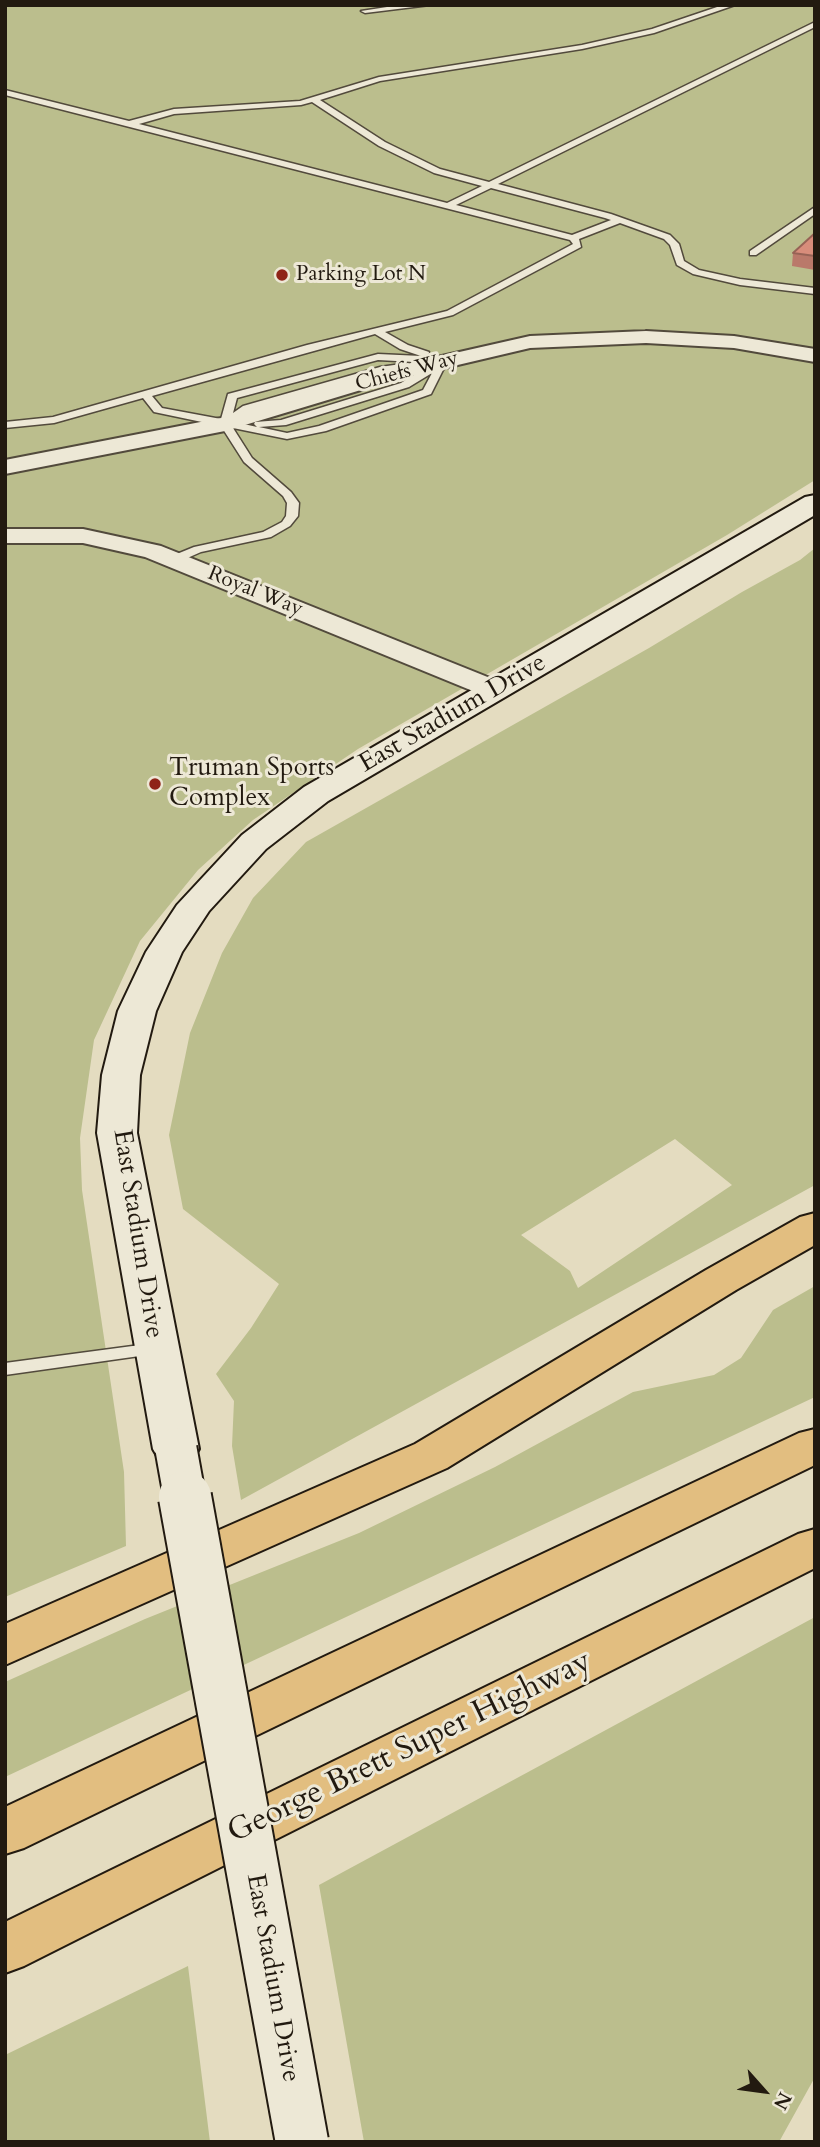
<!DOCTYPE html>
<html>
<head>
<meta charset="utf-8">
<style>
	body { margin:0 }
	#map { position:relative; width:820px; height:2147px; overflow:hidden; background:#e4dcc0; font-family:Cardo,serif }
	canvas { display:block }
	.frame { position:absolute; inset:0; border:7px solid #221a10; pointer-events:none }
	.north { position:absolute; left:729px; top:2056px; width:70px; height:70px; -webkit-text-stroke:5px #ede8d6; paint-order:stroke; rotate:118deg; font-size:19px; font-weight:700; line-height:28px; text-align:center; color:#221a10 }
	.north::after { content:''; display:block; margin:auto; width:24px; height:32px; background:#221a10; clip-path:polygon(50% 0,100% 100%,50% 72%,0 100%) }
</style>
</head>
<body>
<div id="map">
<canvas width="820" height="2147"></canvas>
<div class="frame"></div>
<div class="north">N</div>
</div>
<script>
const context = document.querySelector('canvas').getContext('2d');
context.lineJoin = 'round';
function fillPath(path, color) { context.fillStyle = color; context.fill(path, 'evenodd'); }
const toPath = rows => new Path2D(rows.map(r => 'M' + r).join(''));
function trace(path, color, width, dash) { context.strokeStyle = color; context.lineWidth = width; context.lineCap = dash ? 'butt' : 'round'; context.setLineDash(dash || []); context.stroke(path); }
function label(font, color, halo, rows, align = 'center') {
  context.font = font + ' Cardo,serif'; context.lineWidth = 6; context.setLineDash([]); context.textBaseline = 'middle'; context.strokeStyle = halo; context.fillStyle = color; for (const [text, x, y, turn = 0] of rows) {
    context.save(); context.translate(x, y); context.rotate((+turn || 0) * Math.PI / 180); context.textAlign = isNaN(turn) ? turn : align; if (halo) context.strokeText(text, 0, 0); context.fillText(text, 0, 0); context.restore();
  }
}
const green = toPath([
	[5,5,815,5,815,480,727,535,358,749,253,820,198,870,140,941,94,1040,80,1138,82,1190,124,1472,126,1546,5,1597],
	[815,548,815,1185,241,1500,232,1446,234,1401,216,1374,251,1328,279,1284,183,1209,169,1135,190,1033,222,953,253,898,306,842,649,648,742,592,800,560],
	[675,1139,732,1185,578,1288,570,1271,521,1235],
	[815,1286,815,1397,5,1777,5,1682,145,1619,359,1533,495,1467,633,1392,714,1375,741,1358,773,1310],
	[815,1617,815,2077,779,2142,364,2142,319,1885],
	[188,1966,210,2142,5,2142,5,2055]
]);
const service = toPath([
	[400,5,430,5,365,13,361,11,400,5],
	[723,5,735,5,654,33,582,49,380,81,320,100,385,142,440,169,489,182,815,22,815,27,498,184,611,214,670,235,679,244,684,261,699,270,740,279,815,288,815,294,740,285,693,274,677,265,670,245,664,239,620,223,579,239,581,247,453,315,385,332,408,345,429,352,428,356,447,358,448,360,431,394,326,431,287,439,233,428,252,458,291,492,299,503,298,516,290,526,271,537,201,552,176,563,172,562,172,556,194,547,263,532,282,522,286,516,287,503,283,496,244,462,221,426,154,412,143,398,54,423,5,428,5,422,53,417,307,345,447,311,573,244,570,240,5,95,5,90,129,121,174,109,300,101,379,77,582,45,652,29,723,5],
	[312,102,379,146,434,173,482,186,447,203,139,124,174,114,301,105,312,102],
	[491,188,605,218,611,220,572,235,456,205,491,188],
	[375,334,400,349,421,356,378,354,228,394,221,419,162,408,152,396,375,334],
	[378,360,433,363,401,383,281,420,255,422,254,424,257,427,235,422,251,410,413,366,408,363,380,367,243,406,233,413,237,398,378,360],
	[432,373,423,390,319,426,287,433,259,427,286,425,409,387,432,373],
	[815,207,815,214,756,255,750,255,750,251,815,207],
	[155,1343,161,1345,164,1349,161,1353,5,1375,5,1363,155,1343]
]);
const minor = toPath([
	[646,331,734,336,815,349,815,362,734,348,646,343,530,348,394,380,225,431,5,474,5,460,221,418,380,370,530,336,646,331],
	[5,529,83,529,161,546,505,684,509,690,505,696,495,698,485,696,145,557,83,543,5,543,5,529]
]);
const secondary = toPath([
	[815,495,815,515,328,801,266,849,209,911,182,952,156,1011,140,1075,137,1133,199,1449,192,1461,176,1466,160,1461,153,1449,97,1133,102,1075,118,1011,146,952,177,905,242,835,304,787,805,497,815,495]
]);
const motorway = toPath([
	[815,1213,815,1245,736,1290,447,1468,5,1665,5,1624,415,1444,706,1270,800,1217,815,1213],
	[815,1429,815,1465,24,1848,5,1854,5,1807,799,1433,815,1429],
	[815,1529,815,1568,24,1966,5,1973,5,1922,798,1534,815,1529]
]);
const secondaryBridgeFar1 = toPath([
	[176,1449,185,1499]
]);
const secondaryBridge = toPath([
	[185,1497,302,2142]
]);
const wall = toPath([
	[815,233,815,270,792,266,793,253]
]);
const building = toPath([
	[815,233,815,256,793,253,815,233]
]);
const markers = [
	[282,275,7,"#8f2418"],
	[155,784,7,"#8f2418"]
];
const farPoinames = [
	["Parking Lot N",296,275]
];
const farStreetnames = [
	["Chiefs Way",407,372,-15],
	["Royal Way",255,592,22]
];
const streetNames = [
	["East Stadium Drive",453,714,-30],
	["East Stadium Drive",137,1234,81],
	["East Stadium Drive",272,1978,80]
];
const poiNames = [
	["Truman Sports",169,769],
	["Complex",169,799]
];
const nearStreetnames = [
	["George Brett Super Highway",410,1748,-26]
];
fillPath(green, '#bbbe8d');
trace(service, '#524a3c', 3);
trace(minor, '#524a3c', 4);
trace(secondary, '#221a10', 4);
trace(motorway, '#221a10', 4);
fillPath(service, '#ede8d6');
fillPath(minor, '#ede8d6');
fillPath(secondary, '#ede8d6');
fillPath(motorway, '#e2be80');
trace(secondaryBridgeFar1, '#221a10', 45, []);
trace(secondaryBridge, '#221a10', 56, []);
trace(secondaryBridgeFar1, '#ede8d6', 41);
trace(secondaryBridge, '#ede8d6', 52);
fillPath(wall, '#ba796a');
fillPath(building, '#d88d7b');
trace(building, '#976356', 2);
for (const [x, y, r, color] of markers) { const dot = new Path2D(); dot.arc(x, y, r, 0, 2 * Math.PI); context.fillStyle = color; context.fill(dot); trace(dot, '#ede8d6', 2.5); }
label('21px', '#221a10', '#ede8d6', farPoinames, 'left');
label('21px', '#221a10', '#ede8d6', farStreetnames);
label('26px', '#221a10', '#ede8d6', streetNames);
label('26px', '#221a10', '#ede8d6', poiNames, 'left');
label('32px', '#221a10', '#ede8d6', nearStreetnames);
</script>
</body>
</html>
